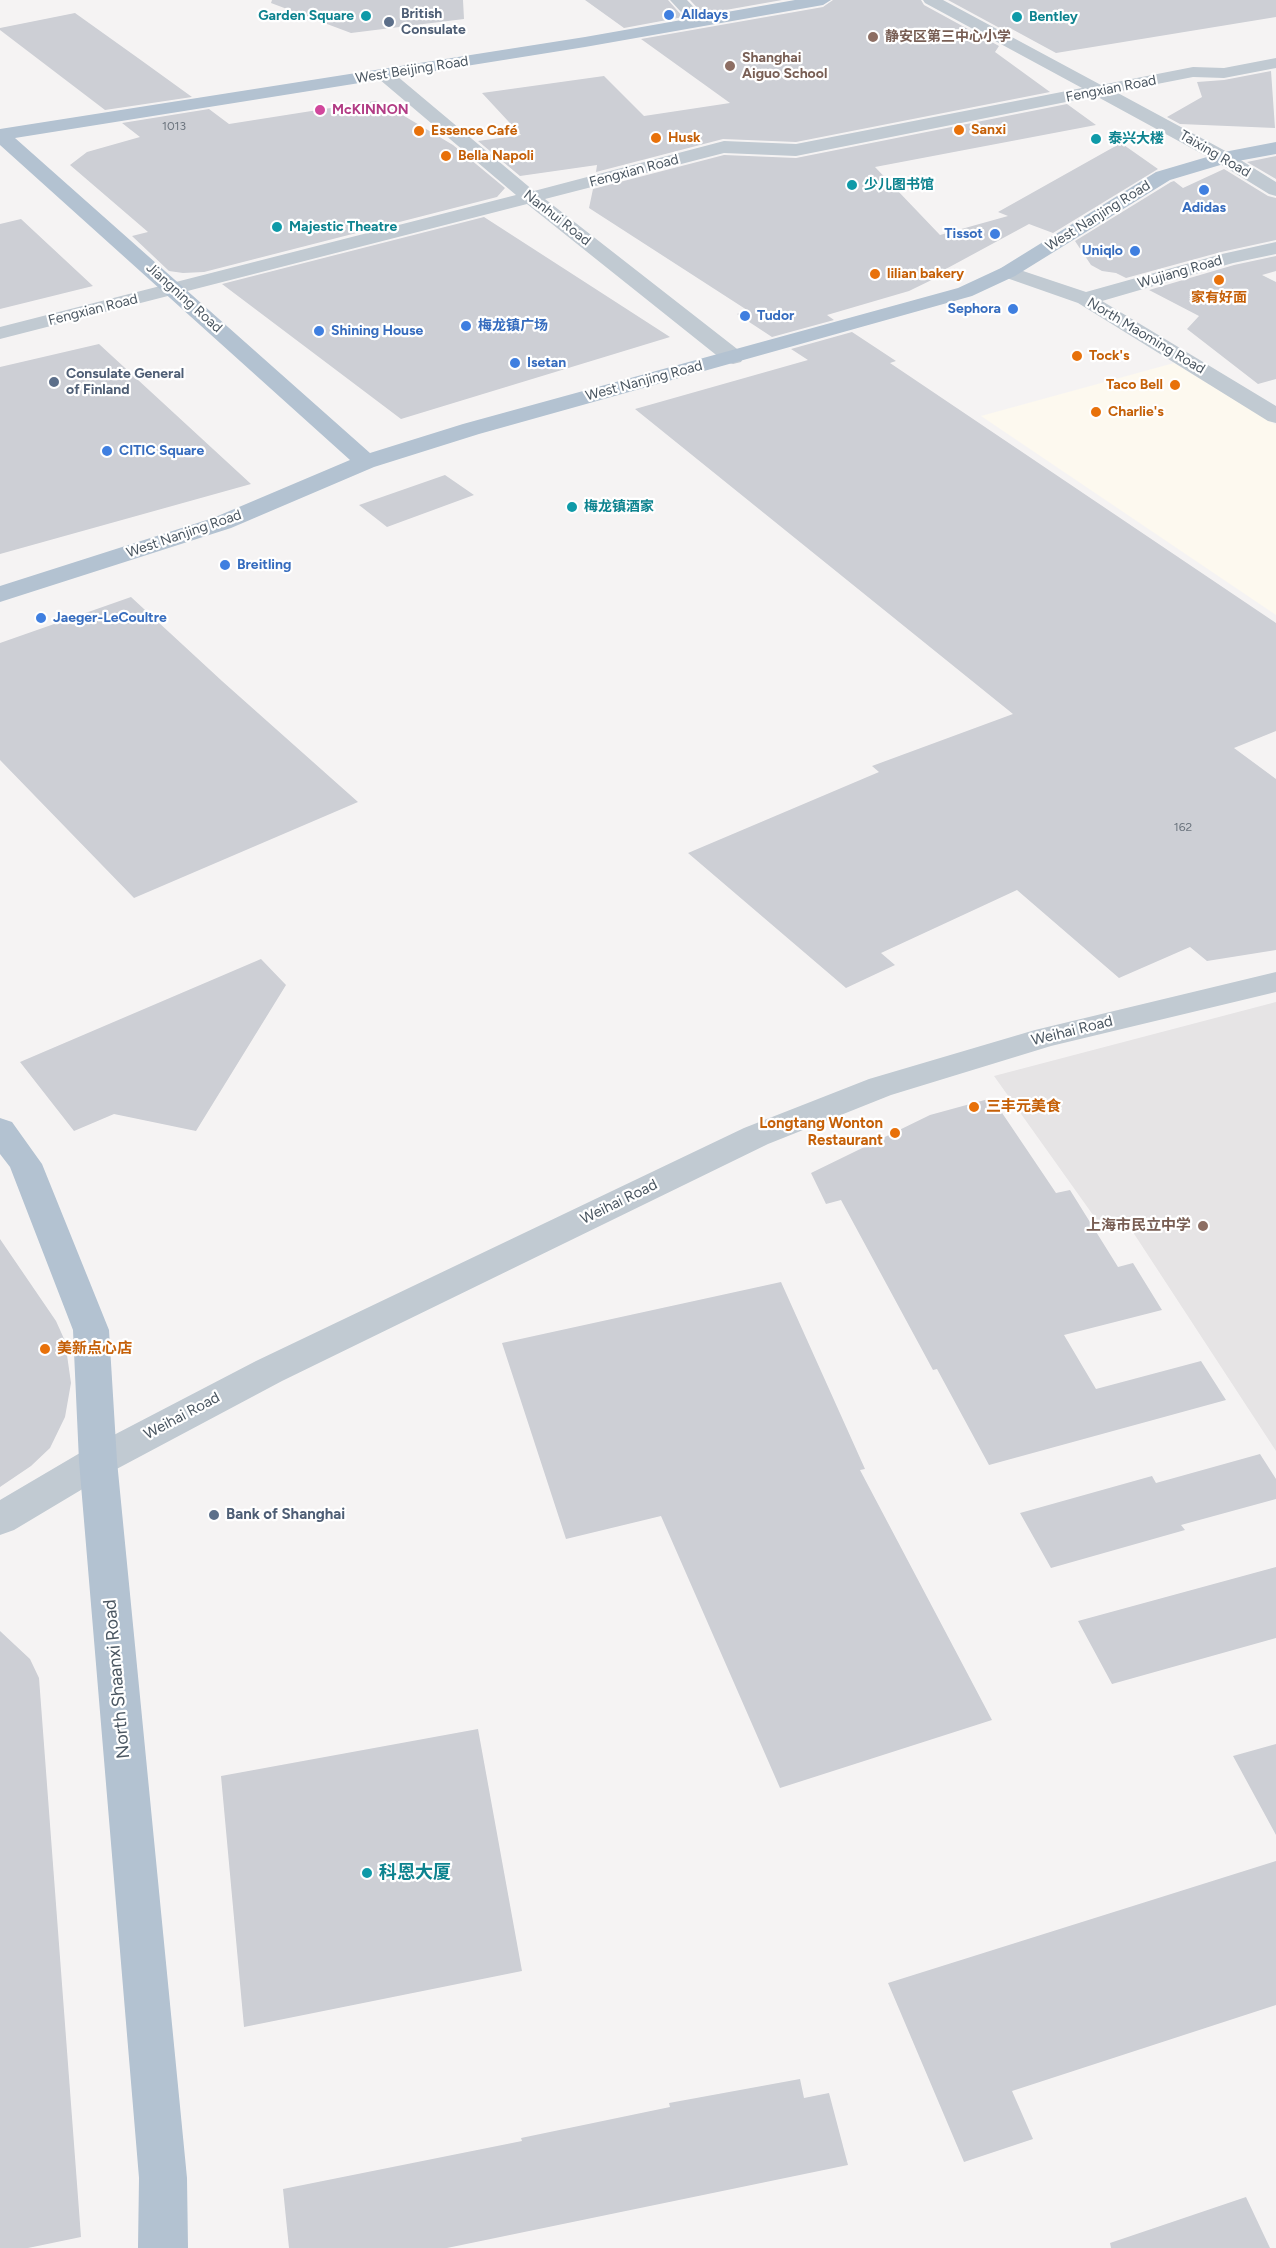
<!DOCTYPE html>
<html>
<head>
<meta charset="utf-8">
<style>
	body { margin:0 }
	canvas { display:block; background:#f5f3f3 }
</style>
</head>
<body>
<canvas width="1276" height="2248"></canvas>
<script>
const context = document.querySelector('canvas').getContext('2d');
context.lineJoin = 'round';
function fillPath(path, color) { context.fillStyle = color; context.fill(path, 'evenodd'); }
const toPath = rows => new Path2D(rows.map(r => 'M' + r).join(''));
function trace(path, color, width, dash) { context.strokeStyle = color; context.lineWidth = width; context.lineCap = dash ? 'butt' : 'round'; context.setLineDash(dash || []); context.stroke(path); }
function label(font, color, halo, rows, align = 'center') {
  context.font = font + ' Figtree,"Noto Sans SC",sans-serif'; context.lineWidth = 4.5; context.setLineDash([]); context.textBaseline = 'middle'; context.strokeStyle = halo; context.fillStyle = color; for (const [text, x, y, turn = 0] of rows) {
    context.save(); context.translate(x, y); context.rotate((+turn || 0) * Math.PI / 180); context.textAlign = isNaN(turn) ? turn : align; if (halo) context.strokeText(text, 0, 0); context.fillText(text, 0, 0); context.restore();
  }
}
const commercial = toPath([
	[1174,363,1276,425,1276,615,981,416]
]);
const education = toPath([
	[1276,1002,1276,1451,1127,1223,1103,1229,994,1076]
]);
const building = toPath([
	[272,0,463,0,464,19,351,33,271,3],
	[585,0,668,0,683,17,624,28],
	[690,0,782,0,703,14],
	[833,0,921,0,924,5,999,46,995,52,1050,92,796,142,723,139,596,172,597,165,520,176,478,141,521,135,482,93,604,76,644,116,730,103,641,39,823,7],
	[948,0,1276,0,1276,17,1056,53,1010,28,1007,32],
	[75,13,138,58,192,97,105,110,0,30,0,28],
	[1271,71,1275,128,1180,124,1167,117,1202,97,1197,82,1224,80],
	[375,101,384,104,453,145,505,188,497,197,204,272,183,273,169,271,132,236,148,232,70,165,87,152,140,137,122,123,209,109,229,124],
	[1067,104,1096,125,875,167,940,235,1008,216,998,212,1121,143,1158,169,1053,233,1029,224,944,270,948,272,909,291,827,315,834,320,772,337,737,314,747,310,589,208,593,189,724,155,796,158],
	[1276,156,1276,179,1247,162],
	[1224,169,1268,196,1276,198,1276,240,1221,252,1126,278,1116,273,1102,271,1091,265,1075,241,1171,182,1174,181,1183,188],
	[484,217,670,337,401,419,222,284],
	[21,219,93,286,0,309,0,224],
	[1276,256,1276,271,1262,275,1276,282,1276,379,1258,384,1187,329,1199,316,1149,290,1234,265],
	[852,332,896,361,890,363,1276,623,1276,731,1234,748,1276,779,1276,950,1207,961,1190,947,1119,978,1017,890,881,953,895,965,846,988,688,853,879,772,872,766,1013,714,635,409,808,360,791,349],
	[99,344,251,484,0,554,0,367],
	[445,475,474,495,387,527,359,505],
	[131,597,222,681,358,802,134,898,0,760,0,643],
	[261,959,286,985,196,1131,114,1114,74,1131,20,1062],
	[992,1098,1056,1193,1070,1190,1118,1267,1133,1263,1162,1310,1064,1335,1096,1389,1201,1361,1226,1400,989,1465,937,1369,933,1370,841,1200,826,1204,811,1173,930,1115],
	[0,1239,56,1321,65,1341,71,1383,65,1417,50,1448,31,1466,0,1487],
	[781,1282,865,1469,860,1470,992,1720,780,1788,661,1516,566,1539,502,1343],
	[1260,1454,1276,1479,1276,1499,1181,1525,1185,1530,1051,1568,1020,1513,1152,1476,1156,1483],
	[1276,1567,1276,1638,1112,1684,1078,1621],
	[0,1631,30,1659,39,1678,81,2237,28,2248,0,2248],
	[478,1729,522,1971,244,2027,221,1776],
	[1276,1744,1276,1835,1233,1756],
	[1276,1861,1276,2005,1012,2091,1033,2139,964,2162,888,1983],
	[800,2079,804,2098,829,2093,848,2165,447,2248,289,2248,283,2189,522,2141,521,2138,670,2107,669,2103],
	[1246,2197,1270,2248,1111,2248,1110,2243]
]);
const minor = toPath([
	[670,0,687,0,707,21,699,26,693,25,670,0],
	[923,0,943,0,1101,85,1193,67,1224,68,1276,58,1276,68,1224,78,1193,77,1116,92,1231,154,1276,182,1276,196,1269,194,1217,162,1096,96,796,156,724,153,545,199,741,352,744,357,741,362,733,364,725,362,527,204,0,339,0,327,516,195,379,79,376,75,379,71,385,70,391,71,534,191,724,141,796,144,1082,88,925,3,923,0],
	[1276,242,1276,254,1233,263,1102,301,1276,406,1276,423,1268,421,1078,303,1001,276,998,272,1001,268,1008,266,1086,292,1222,254,1276,242],
	[1276,972,1276,992,1051,1046,891,1095,768,1144,282,1381,111,1472,14,1530,0,1535,0,1500,85,1450,256,1361,744,1128,869,1079,1035,1030,1276,972]
]);
const major = toPath([
	[795,0,831,0,823,5,585,47,15,138,370,453,463,424,958,288,1001,268,1156,172,1224,152,1276,142,1276,154,1227,163,1170,180,1015,276,972,296,479,434,374,467,231,528,0,602,0,586,213,518,350,460,0,145,0,129,585,37,795,0],
	[0,1118,12,1122,42,1164,109,1330,117,1461,187,2178,188,2248,138,2248,139,2178,79,1461,73,1330,10,1167,0,1154,0,1118]
]);
const markers = [
	[669,15,6,"#3f7fe0"],
	[366,16,6,"#0f9aa8"],
	[1017,17,6,"#0f9aa8"],
	[389,22,6,"#5c6f8a"],
	[873,37,6,"#8d6e63"],
	[730,66,6,"#8d6e63"],
	[320,110,6,"#d1479c"],
	[959,130,6,"#e8710a"],
	[419,131,6,"#e8710a"],
	[656,138,6,"#e8710a"],
	[1096,139,6,"#0f9aa8"],
	[446,156,6,"#e8710a"],
	[852,185,6,"#0f9aa8"],
	[1204,190,6,"#3f7fe0"],
	[277,227,6,"#0f9aa8"],
	[995,234,6,"#3f7fe0"],
	[1135,251,6,"#3f7fe0"],
	[875,274,6,"#e8710a"],
	[1219,280,6,"#e8710a"],
	[1013,309,6,"#3f7fe0"],
	[745,316,6,"#3f7fe0"],
	[466,326,6,"#3f7fe0"],
	[319,331,6,"#3f7fe0"],
	[1077,356,6,"#e8710a"],
	[515,363,6,"#3f7fe0"],
	[54,382,6,"#5c6f8a"],
	[1175,385,6,"#e8710a"],
	[1096,412,6,"#e8710a"],
	[107,451,6,"#3f7fe0"],
	[572,507,6,"#0f9aa8"],
	[225,565,6,"#3f7fe0"],
	[41,618,6,"#3f7fe0"],
	[974,1107,6,"#e8710a"],
	[895,1133,6,"#e8710a"],
	[1203,1226,6,"#8d6e63"],
	[45,1349,6,"#e8710a"],
	[214,1515,6,"#5c6f8a"],
	[367,1873,6,"#0f9aa8"]
];
const numberNames = [
	["1013",174,126],
	["162",1183,827]
];
const farServicenames = [
	["British",401,14],
	["Consulate",401,30],
	["Consulate General",66,374],
	["of Finland",66,390]
];
const farShopnames = [
	["Alldays",681,15],
	["Adidas",1204,208,"center"],
	["Tissot",983,234,"right"],
	["Uniqlo",1123,251,"right"],
	["Sephora",1001,309,"right"],
	["Tudor",757,316],
	["梅龙镇广场",478,326],
	["Shining House",331,331],
	["Isetan",527,363],
	["CITIC Square",119,451],
	["Breitling",237,565],
	["Jaeger-LeCoultre",53,618]
];
const farCulturenames = [
	["Garden Square",354,16,"right"],
	["Bentley",1029,17],
	["泰兴大楼",1108,139],
	["少儿图书馆",864,185],
	["Majestic Theatre",289,227],
	["梅龙镇酒家",584,507]
];
const farEducationnames = [
	["静安区第三中心小学",885,37],
	["Shanghai",742,58],
	["Aiguo School",742,74]
];
const farStreetnames = [
	["West Beijing Road",412,70,-9],
	["Fengxian Road",1111,89,-11],
	["Taixing Road",1215,154,30],
	["Fengxian Road",634,171,-15],
	["West Nanjing Road",1098,216,-32],
	["Nanhui Road",557,218,38],
	["Wujiang Road",1180,272,-16],
	["Jiangning Road",184,298,42],
	["Fengxian Road",93,310,-14],
	["North Maoming Road",1146,336,31],
	["West Nanjing Road",644,381,-15],
	["West Nanjing Road",184,534,-19]
];
const farHotelnames = [
	["McKINNON",332,110]
];
const farFoodnames = [
	["Sanxi",971,130],
	["Essence Café",431,131],
	["Husk",668,138],
	["Bella Napoli",458,156],
	["lilian bakery",887,274],
	["家有好面",1219,298,"center"],
	["Tock's",1089,356],
	["Taco Bell",1163,385,"right"],
	["Charlie's",1108,412]
];
const streetNames = [
	["Weihai Road",1072,1031,-14],
	["Weihai Road",619,1202,-26],
	["Weihai Road",182,1416,-28]
];
const foodNames = [
	["三丰元美食",986,1107],
	["Longtang Wonton",883,1124,"right"],
	["Restaurant",883,1141,"right"],
	["美新点心店",57,1349]
];
const educationNames = [
	["上海市民立中学",1191,1226]
];
const serviceNames = [
	["Bank of Shanghai",226,1515]
];
const nearStreetnames = [
	["North Shaanxi Road",117,1679,-95]
];
const nearCulturenames = [
	["科恩大厦",379,1873]
];
fillPath(commercial, '#fdf9ef');
fillPath(education, '#e6e4e5');
fillPath(building, '#cdcfd5');
fillPath(minor, '#c1cad2');
fillPath(major, '#b3c2d1');
for (const [x, y, r, color] of markers) { const dot = new Path2D(); dot.arc(x, y, r, 0, 2 * Math.PI); context.fillStyle = color; context.fill(dot); trace(dot, '#fff', 2); }
label('12px', '#6b747e', null, numberNames);
label('bold 14px', '#4e5e75', '#fff', farServicenames, 'left');
label('bold 14px', '#366cbe', '#fff', farShopnames, 'left');
label('bold 14px', '#0d838f', '#fff', farCulturenames, 'left');
label('bold 14px', '#785e54', '#fff', farEducationnames, 'left');
label('14px', '#4a5661', '#fff', farStreetnames);
label('bold 14px', '#b23c85', '#fff', farHotelnames, 'left');
label('bold 14px', '#c56008', '#fff', farFoodnames, 'left');
label('15px', '#4a5661', '#fff', streetNames);
label('bold 15px', '#c56008', '#fff', foodNames, 'left');
label('bold 15px', '#785e54', '#fff', educationNames, 'right');
label('bold 15px', '#4e5e75', '#fff', serviceNames, 'left');
label('18px', '#4a5661', '#fff', nearStreetnames);
label('bold 18px', '#0d838f', '#fff', nearCulturenames, 'left');
</script>
</body>
</html>
